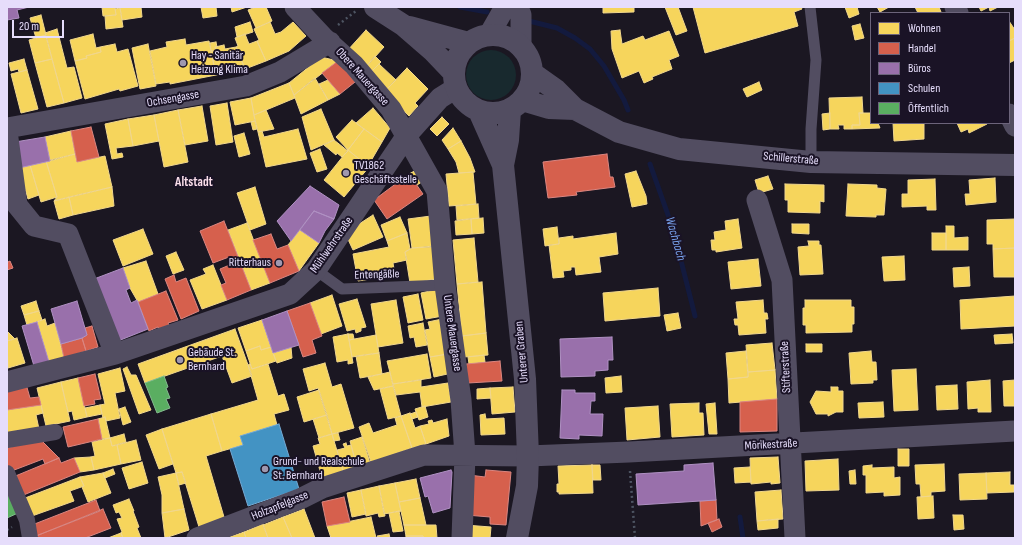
<!DOCTYPE html>
<html>
<head>
<meta charset="utf-8">
<style>
	body { margin:0 }
	#map { position:relative; width:1022px; height:545px; overflow:hidden; background:#1b1722; font-family:"Sofia Sans Condensed",sans-serif }
	canvas { display:block }
	.frame { position:absolute; inset:0; border:8px solid #e6ddfb; pointer-events:none }
	.legend { position:absolute; left:870px; top:12px; width:140px; height:112px; box-sizing:border-box; background:#1a1326; border:1px solid #6c647b; margin:0; padding:5px 7px; list-style:none; font-size:12px; color:#e6ddfb }
	.legend li { display:flex; align-items:center; gap:8px; height:20px }
	.legend b { width:20px; border:1px solid #6c647b }
	.scale { position:absolute; left:12px; top:20px; width:52px; height:18px; box-sizing:border-box; border:2px solid #e6ddfb; border-top:0; padding-left:5px; font-size:12px; line-height:14px; white-space:nowrap; color:#e6ddfb; -webkit-text-stroke:3px #1a1326; paint-order:stroke }
</style>
</head>
<body>
<div id="map">
<canvas width="1022" height="545"></canvas>
<div class="frame"></div>
<ul class="legend">
<li><b style="height:11px;background:#f6d55c"></b>Wohnen</li>
<li><b style="height:11px;background:#d6604d"></b>Handel</li>
<li><b style="height:11px;background:#9970ab"></b>Büros</li>
<li><b style="height:11px;background:#4393c3"></b>Schulen</li>
<li><b style="height:11px;background:#5aae61"></b>Öffentlich</li>
</ul>
<div class="scale">20 m</div>
</div>
<script>
const context = document.querySelector('canvas').getContext('2d');
context.lineJoin = 'round';
function fillPath(path, color) { context.fillStyle = color; context.fill(path, 'evenodd'); }
const toPath = rows => new Path2D(rows.map(r => 'M' + r).join(''));
function trace(path, color, width, dash) { context.strokeStyle = color; context.lineWidth = width; context.lineCap = dash ? 'butt' : 'round'; context.setLineDash(dash || []); context.stroke(path); }
function label(font, color, halo, rows, align = 'center') {
  context.font = font + ' "Sofia Sans Condensed",sans-serif'; context.lineWidth = 4; context.setLineDash([]); context.textBaseline = 'middle'; context.strokeStyle = halo; context.fillStyle = color; for (const [text, x, y, turn = 0] of rows) {
    context.save(); context.translate(x, y); context.rotate((+turn || 0) * Math.PI / 180); context.textAlign = isNaN(turn) ? turn : align; if (halo) context.strokeText(text, 0, 0); context.fillText(text, 0, 0); context.restore();
  }
}
const green = toPath([
	'466 75a25 25 0 1 1 50 0a25 25 0 1 1-50 0Z'
]);
const homes = toPath([
	[102,7,115,7,116,15,103,16,102,7],
	[120,7,141,7,142,17,122,20,120,7],
	[201,7,216,7,217,16,203,18,201,7],
	[231,7,247,7,232,12,231,7],
	[256,7,266,7,272,21,256,28,248,10,256,7],
	[603,7,634,7,634,12,603,13,603,7],
	[665,7,678,7,687,31,676,35,665,7],
	[693,7,801,7,802,9,794,12,798,26,705,53,693,7],
	[845,7,857,7,859,14,849,18,845,7],
	[877,7,889,7,880,12,877,7],
	[915,7,939,7,941,12,918,13,915,7],
	[979,7,998,7,990,11,989,7,981,11,979,7],
	[120,8,123,27,106,29,105,16,116,15,115,9,120,8],
	[41,15,46,35,36,38,30,18,41,15],
	[1009,21,1015,30,1015,38,1009,41,1009,21],
	[250,22,253,32,237,37,235,27,250,22],
	[270,22,275,34,281,32,293,22,306,36,289,51,266,61,257,41,259,40,254,29,270,22],
	[860,24,864,38,855,40,852,26,860,24],
	[57,29,67,68,74,67,82,98,64,103,45,33,57,29],
	[366,30,384,47,365,68,347,51,366,30],
	[620,30,622,44,643,36,645,40,669,31,679,56,669,60,672,69,652,77,653,79,644,83,639,71,622,78,612,49,611,31,620,30],
	[93,34,96,48,100,47,101,52,86,56,87,58,75,61,70,40,93,34],
	[245,34,249,44,257,41,266,61,245,69,236,47,238,46,235,38,245,34],
	[46,35,52,59,35,63,29,40,46,35],
	[1015,38,1015,60,1009,63,1009,41,1015,38],
	[185,39,186,45,209,41,216,75,170,84,170,82,156,84,150,51,167,47,166,42,185,39],
	[216,42,217,47,215,47,216,51,211,51,210,43,216,42],
	[115,44,117,52,128,49,138,86,120,91,119,89,85,99,75,61,87,58,86,56,101,52,100,47,115,44],
	[148,44,156,86,140,89,132,48,148,44],
	[224,45,225,49,236,47,245,69,216,75,211,51,216,51,215,47,224,45],
	[375,56,381,62,370,73,365,68,375,56],
	[321,57,338,61,294,95,289,83,321,57],
	[24,59,27,70,19,72,18,69,11,71,9,63,24,59],
	[52,59,64,103,47,107,35,63,52,59],
	[379,64,396,80,387,89,370,73,379,64],
	[407,68,428,89,415,103,418,106,409,116,384,92,407,68],
	[27,70,38,109,21,113,11,74,27,70],
	[315,78,328,100,301,114,294,95,315,78],
	[328,80,340,94,328,100,319,84,328,80],
	[759,82,762,90,747,97,743,89,759,82],
	[289,83,295,98,254,115,251,98,289,83],
	[862,97,863,113,859,113,860,125,852,125,852,129,844,129,844,125,838,125,839,129,830,129,829,98,862,97],
	[251,98,255,121,235,125,230,102,251,98],
	[227,103,233,142,216,145,210,106,227,103],
	[202,106,208,141,185,145,178,110,202,106],
	[373,108,390,128,382,142,356,123,373,108],
	[321,109,334,140,311,150,302,117,321,109],
	[178,110,188,162,164,167,154,115,178,110],
	[266,110,274,129,258,132,254,115,266,110],
	[830,113,830,129,823,130,822,114,830,113],
	[859,113,871,113,871,123,878,123,880,128,852,129,852,125,860,125,859,113],
	[154,115,159,141,133,146,128,119,154,115],
	[442,117,449,124,437,136,430,129,442,117],
	[128,119,133,146,116,148,117,154,122,153,123,157,112,159,105,124,128,119],
	[352,120,364,129,348,150,336,137,352,120],
	[255,121,257,129,253,130,251,122,255,121],
	[893,123,924,123,924,139,894,141,893,123],
	[957,123,986,123,987,124,969,133,968,129,961,132,957,123],
	[453,128,461,141,448,149,442,140,453,128],
	[298,129,307,159,266,167,258,132,262,131,264,137,298,129],
	[364,129,382,142,368,166,348,150,364,129],
	[71,131,75,154,50,161,45,137,71,131],
	[244,133,250,154,239,157,234,136,244,133],
	[334,140,348,151,342,157,337,153,336,155,324,145,334,140],
	[461,141,470,158,475,172,459,173,456,162,448,149,461,141],
	[320,149,327,169,317,172,310,153,320,149],
	[348,150,369,167,344,197,324,180,348,150],
	[75,154,77,162,105,156,112,187,54,201,57,197,46,161,75,154],
	[46,161,57,197,41,202,30,165,46,161],
	[30,165,39,195,28,199,19,168,30,165],
	[418,169,425,180,417,185,409,174,418,169],
	[636,171,646,196,647,204,632,207,625,174,636,171],
	[473,172,476,204,449,206,446,174,473,172],
	[768,176,773,189,759,193,755,180,768,176],
	[995,178,996,202,966,205,965,194,970,194,969,180,995,178],
	[935,179,936,210,927,210,927,206,902,207,902,194,908,194,908,180,935,179],
	[785,184,824,185,824,202,820,201,820,213,788,212,788,200,785,200,785,184],
	[848,184,877,185,877,188,886,189,884,215,876,215,876,217,846,216,848,184],
	[112,187,114,206,73,215,69,197,112,187],
	[255,187,266,224,250,230,237,193,255,187],
	[69,197,73,215,59,219,54,201,69,197],
	[478,204,479,218,457,220,456,206,478,204],
	[373,215,383,237,353,250,345,233,373,215],
	[431,216,434,246,412,248,408,219,431,216],
	[400,217,407,233,387,241,381,225,400,217],
	[483,218,484,233,472,234,471,219,483,218],
	[471,219,472,234,456,235,455,221,471,219],
	[738,219,742,248,716,252,716,250,712,250,711,240,715,240,714,232,726,230,725,221,738,219],
	[1015,219,1015,248,993,249,993,244,987,244,987,220,1015,219],
	[247,223,270,283,251,290,228,230,247,223],
	[792,224,809,224,809,234,792,233,792,224],
	[946,226,954,226,954,238,968,237,968,250,946,250,946,226],
	[557,227,559,244,545,246,543,229,557,227],
	[143,229,153,254,123,266,113,240,143,229],
	[300,230,319,243,299,271,288,245,300,230],
	[407,233,410,249,405,252,407,260,393,263,395,275,358,281,353,254,389,247,387,241,407,233],
	[616,233,618,254,599,257,601,272,576,275,575,267,571,267,571,270,563,271,564,277,553,278,549,245,559,244,559,238,573,236,573,239,616,233],
	[932,233,946,233,946,250,932,250,932,233],
	[474,238,478,282,457,284,453,240,474,238],
	[808,241,819,241,819,245,821,245,823,274,800,275,798,247,809,246,808,241],
	[432,247,437,279,410,283,405,252,412,248,432,247],
	[1015,248,1015,277,994,277,993,249,1015,248],
	[176,252,184,270,173,274,166,256,176,252],
	[904,256,905,280,884,281,882,257,904,256],
	[758,259,761,286,731,289,728,262,758,259],
	[146,261,158,294,138,302,130,288,123,268,146,261],
	[213,265,227,300,202,309,190,280,206,274,203,269,213,265],
	[969,267,970,286,954,287,953,268,969,267],
	[482,282,486,333,462,336,457,284,482,282],
	[658,288,660,316,605,321,603,293,658,288],
	[438,289,443,316,426,319,421,293,438,289],
	[418,294,423,320,408,323,403,297,418,294],
	[332,295,342,326,321,334,310,303,332,295],
	[1015,296,1015,326,961,329,960,300,1015,296],
	[357,299,366,327,361,328,361,331,356,333,355,329,347,331,339,304,357,299],
	[396,300,403,343,378,347,371,304,396,300],
	[763,300,764,313,767,313,768,319,765,319,766,333,739,335,738,325,735,325,734,319,738,319,736,302,763,300],
	[805,300,851,300,851,307,854,307,854,324,852,324,852,332,806,333,806,325,803,325,803,308,805,308,805,300],
	[36,301,39,311,24,315,21,306,36,301],
	[39,311,42,320,27,325,24,315,39,311],
	[678,313,681,328,667,331,664,315,678,313],
	[45,319,47,326,55,323,64,358,49,362,37,322,45,319],
	[442,319,448,354,430,357,425,330,430,329,428,322,442,319],
	[262,320,271,347,261,350,260,346,246,351,238,328,262,320],
	[423,323,427,345,416,347,414,337,410,338,408,326,423,323],
	[235,329,252,376,232,383,222,356,145,383,138,364,235,329],
	[7,331,15,339,7,341,7,331],
	[486,333,488,355,464,357,462,336,486,333],
	[348,334,353,334,354,339,349,340,348,334],
	[348,334,353,363,348,364,348,360,337,362,333,337,348,334],
	[1012,334,1013,343,995,344,994,335,1012,334],
	[376,335,379,353,352,357,349,340,376,335],
	[17,338,25,363,8,368,7,341,17,338],
	[772,343,775,370,748,372,746,345,772,343],
	[806,344,822,344,822,352,806,352,806,344],
	[260,346,261,350,271,347,276,361,252,369,246,351,260,346],
	[291,347,292,358,277,363,273,353,291,347],
	[746,351,748,377,728,379,726,353,746,351],
	[871,351,872,362,876,362,877,380,873,380,873,383,851,384,849,353,871,351],
	[379,353,382,374,360,378,356,356,379,353],
	[427,354,431,378,393,384,387,361,427,354],
	[448,354,452,373,434,377,430,357,448,354],
	[484,355,485,362,469,364,468,357,484,355],
	[325,363,332,387,341,384,354,428,332,434,318,388,309,391,303,369,325,363],
	[250,364,252,369,268,364,278,396,284,394,289,410,274,414,277,425,240,436,243,445,222,451,211,414,258,400,248,365,250,364],
	[127,367,131,375,136,375,151,410,139,414,123,369,127,367],
	[120,368,125,391,115,393,120,418,106,421,105,417,103,418,100,405,105,404,98,374,120,368],
	[916,369,918,410,894,411,892,370,916,369],
	[775,370,777,399,729,403,728,379,748,377,748,372,775,370],
	[390,372,393,386,374,390,368,377,390,372],
	[621,376,622,392,606,393,605,378,621,376],
	[78,378,87,417,74,420,72,411,68,412,61,382,78,378],
	[421,380,421,387,448,383,451,402,422,407,420,392,396,395,393,384,421,380],
	[990,380,991,412,978,412,978,408,968,409,967,382,990,380],
	[1015,380,1015,406,1004,406,1003,381,1015,380],
	[61,382,70,421,46,426,37,388,61,382],
	[957,385,958,409,937,410,936,386,957,385],
	[393,386,401,416,388,419,380,389,393,386],
	[513,387,515,412,492,414,490,388,513,387],
	[831,387,838,387,838,391,843,391,843,412,836,412,828,416,828,414,816,414,810,402,816,391,831,392,831,387],
	[490,388,491,398,477,399,477,389,490,388],
	[319,390,327,415,304,422,297,397,319,390],
	[883,402,884,417,859,418,858,403,883,402],
	[699,403,699,413,703,413,704,435,672,437,670,404,699,403],
	[715,403,717,434,709,434,706,404,715,403],
	[41,405,43,413,36,415,39,429,7,434,7,410,41,405],
	[100,405,102,414,87,417,85,408,100,405],
	[425,406,428,417,419,420,415,409,425,406],
	[658,406,660,437,627,440,625,408,658,406],
	[125,407,131,422,123,425,119,409,125,407],
	[416,412,418,417,412,419,410,414,416,412],
	[410,413,415,428,420,426,426,444,412,448,401,416,410,413],
	[211,414,222,451,206,456,224,517,199,527,182,472,176,473,162,429,211,414],
	[485,414,486,419,504,418,505,434,481,435,480,415,485,414],
	[327,415,332,434,319,438,313,419,327,415],
	[401,416,412,448,371,462,359,427,369,423,373,433,397,425,395,418,401,416],
	[105,417,110,438,102,439,98,419,105,417],
	[447,419,449,436,426,444,420,426,429,424,428,421,432,420,433,423,447,419],
	[162,429,173,464,159,469,146,435,162,429],
	[338,433,340,440,334,441,332,434,338,433],
	[124,434,126,442,112,446,110,438,124,434],
	[332,434,343,471,322,478,313,446,320,444,318,438,332,434],
	[362,437,370,463,357,467,350,441,362,437],
	[110,438,112,446,117,445,121,464,94,470,91,457,95,456,92,442,110,438],
	[136,440,141,460,121,464,117,445,136,440],
	[346,443,347,446,351,445,357,467,343,471,337,450,345,448,343,444,346,443],
	[898,449,909,449,909,466,898,466,898,449],
	[91,457,94,470,80,472,74,458,91,457],
	[778,457,780,483,771,484,771,482,751,484,750,458,778,457],
	[838,459,839,490,806,491,805,461,838,459],
	[142,462,148,483,129,489,122,468,142,462],
	[944,464,945,491,931,492,931,496,921,497,920,484,916,484,915,465,944,464],
	[592,465,593,493,559,494,559,492,557,492,557,484,559,484,558,466,592,465],
	[592,465,600,465,601,480,593,480,592,465],
	[872,465,872,468,894,467,894,478,900,477,900,495,884,496,884,492,866,493,866,475,863,475,863,466,872,465],
	[750,467,751,482,735,483,734,468,750,467],
	[113,469,115,474,105,478,103,473,113,469],
	[855,470,856,484,850,484,849,471,855,470],
	[182,472,186,483,179,485,176,473,182,472],
	[1010,472,1010,485,1014,485,1014,492,987,493,986,473,1010,472],
	[103,473,111,493,88,502,82,487,84,486,80,477,103,473],
	[176,473,184,509,162,513,162,495,158,477,176,473],
	[986,473,987,499,960,500,959,474,986,473],
	[80,477,84,486,70,491,74,501,32,516,25,498,80,477],
	[416,479,420,498,399,502,395,483,416,479],
	[395,483,401,511,384,514,379,486,395,483],
	[379,486,385,516,379,517,378,513,366,516,361,490,379,486],
	[361,490,366,514,352,517,347,493,361,490],
	[781,490,783,519,757,521,755,492,781,490],
	[933,496,934,518,918,519,917,497,933,496],
	[420,498,426,525,404,525,399,502,420,498],
	[129,499,134,511,133,511,139,527,137,528,141,538,123,538,121,533,122,532,117,519,122,518,119,512,116,513,113,505,129,499],
	[184,509,189,530,165,538,162,513,184,509],
	[304,509,315,538,292,538,283,517,304,509],
	[399,511,403,531,393,532,389,513,399,511],
	[953,515,963,515,964,529,954,530,953,515],
	[283,517,292,538,268,538,263,525,283,517],
	[371,517,376,538,331,538,327,526,371,517],
	[778,519,778,528,758,530,757,521,778,519],
	[263,524,268,538,246,538,244,532,263,524],
	[404,525,436,525,437,538,423,538,423,536,406,536,404,525],
	[465,525,491,527,490,538,464,538,465,525],
	[244,532,246,538,227,538,244,532],
	[121,533,123,538,108,538,121,533],
	[389,534,390,538,378,538,377,536,389,534],
	[406,536,423,536,423,538,406,538,406,536]
]);
const shops = toPath([
	[338,61,355,82,340,94,322,73,338,61],
	[91,127,99,157,77,162,71,131,91,127],
	[607,154,610,177,613,177,615,187,576,192,577,195,548,198,543,162,607,154],
	[409,174,423,194,387,219,374,200,409,174],
	[224,221,251,290,227,300,221,285,226,283,220,269,232,264,229,257,213,263,200,231,224,221],
	[271,234,277,249,288,245,299,271,270,283,253,240,271,234],
	[7,260,8,262,10,261,13,268,7,270,7,260],
	[174,275,176,282,186,278,199,311,181,319,165,279,174,275],
	[166,291,178,320,168,323,169,325,159,329,158,327,149,331,138,302,166,291],
	[310,303,322,336,312,340,316,353,303,357,287,311,310,303],
	[92,326,98,347,86,351,82,338,87,335,85,328,92,326],
	[82,338,86,351,64,358,61,344,82,338],
	[500,361,502,381,468,383,466,364,500,361],
	[95,374,101,399,94,400,95,404,84,406,78,378,95,374],
	[26,384,30,398,39,397,41,405,7,410,7,389,26,384],
	[777,399,777,431,740,432,740,402,777,399],
	[98,419,102,439,68,447,63,427,98,419],
	[40,439,59,458,45,464,43,459,9,472,7,467,7,448,40,439],
	[59,458,61,463,74,458,80,472,21,496,13,477,59,458],
	[486,470,511,472,506,525,490,524,490,517,466,515,469,475,485,477,486,470],
	[344,497,350,522,327,526,322,502,344,497],
	[96,500,100,511,36,536,32,525,96,500],
	[716,500,717,520,701,526,700,501,716,500],
	[103,509,111,528,85,538,37,538,36,536,103,509],
	[719,519,722,527,712,532,708,523,719,519]
]);
const offices = toPath([
	[7,7,29,7,17,10,19,18,7,20,7,7],
	[45,137,50,161,19,168,15,142,45,137],
	[310,186,339,205,334,219,314,211,291,241,277,221,310,186],
	[314,211,334,219,325,231,319,243,300,230,314,211],
	[123,268,130,288,126,290,131,303,137,300,148,329,118,341,94,279,123,268],
	[77,301,87,335,82,338,61,344,51,309,77,301],
	[287,311,299,345,273,353,262,320,287,311],
	[37,322,49,362,34,366,22,326,37,322],
	[612,337,613,360,608,360,608,370,595,371,595,376,561,377,560,339,612,337],
	[562,390,575,390,575,393,595,393,595,401,591,401,590,414,603,414,602,436,579,435,579,439,560,438,562,390],
	[713,463,716,500,638,505,636,474,684,471,684,465,713,463],
	[451,470,452,472,450,508,433,513,428,496,425,497,420,478,451,470]
]);
const schools = toPath([
	[279,424,299,489,248,506,230,449,243,445,240,436,279,424]
]);
const public = toPath([
	[164,376,168,387,166,388,170,398,166,399,170,408,157,413,145,383,164,376],
	[7,492,18,513,7,518,7,492]
]);
const stream = toPath([
	[460,7,487,12],
	[529,21,557,28,575,38,590,49,604,66,624,100,628,110],
	[650,164,673,229,695,316],
	[740,517,743,538]
]);
const path = toPath([
	[338,25,356,11],
	[630,471,635,538],
	[7,530,12,527]
]);
const service = toPath([
	[810,7,816,60,811,129,811,162],
	[316,270,342,289,445,285]
]);
const pedestrian = toPath([
	[7,440,55,432],
	[7,473,27,520,30,538]
]);
const minor = toPath([
	[295,7,323,37,354,65,391,109,437,191,445,285,461,400,465,455,462,538],
	[518,7,521,15,521,47],
	[955,7,958,13],
	[489,35,505,7],
	[1009,114,1015,126],
	[7,128,246,86,280,72,330,42],
	[7,131,17,205,34,226,68,234,115,354],
	[757,200,782,280,795,538],
	[7,382,115,354,290,294,316,270,407,135,440,98,456,88],
	[197,538,302,498,322,488,424,455,528,456,629,452,1015,431]
]);
const tertiary = toPath([
	[375,7,403,25,433,51,453,72],
	[410,27,469,43],
	'454 74a39 39 0 1 1 78 0a39 39 0 1 1-78 0Z',
	[532,73,556,90,575,109,619,132,679,149,811,162,1015,165],
	[522,100,549,108,575,109],
	[510,110,508,140,503,165,525,379,528,456,527,486,517,538],
	[479,111,503,165]
]);
const markers = [
	[183,63,4,"#9f98af"],
	[346,173,4,"#9f98af"],
	[279,263,4,"#9f98af"],
	[180,360,4,"#9f98af"],
	[265,469,4,"#9f98af"]
];
const poiNames = [
	["Hay - Sanitär",191,56],
	["Heizung Klima",191,70],
	["TV1862",354,166],
	["Geschäftsstelle",354,180],
	["Ritterhaus",271,263,"right"],
	["Gebäude St.",188,353],
	["Bernhard",188,367],
	["Grund- und Realschule",273,462],
	["St. Bernhard",273,476]
];
const streetNames = [
	["Obere Mauergasse",362,77,48],
	["Ochsengasse",173,99,-10],
	["Schillerstraße",791,159,5],
	["Mühlwehrstraße",332,245,-55],
	["Entengäßle",377,275,-2],
	["Untere Mauergasse",452,333,82],
	["Unterer Graben",522,352,-95],
	["Stifterstraße",786,367,-93],
	["Mörikestraße",771,445,-3],
	["Holzapfelgasse",280,506,-22]
];
const neighbourhoodNames = [
	["Altstadt",194,183]
];
const waterNames = [
	["Wachbach",675,239,74]
];
fillPath(green, '#18292e');
fillPath(homes, '#f6d55c');
trace(homes, '#f1d78c', 1);
fillPath(shops, '#d6604d');
trace(shops, '#db8681', 1);
fillPath(offices, '#9970ab');
trace(offices, '#b091c3', 1);
fillPath(schools, '#4393c3');
trace(schools, '#74a9d4', 1);
fillPath(public, '#5aae61');
trace(public, '#84bc8f', 1);
trace(stream, '#131a3e', 5);
trace(path, '#4d5462', 2.5, [2, 3]);
trace(service, '#524d61', 11);
trace(pedestrian, '#524d61', 16);
trace(minor, '#524d61', 21);
trace(tertiary, '#524d61', 22);
for (const [x, y, r, color] of markers) { const dot = new Path2D(); dot.arc(x, y, r, 0, 2 * Math.PI); context.fillStyle = color; context.fill(dot); trace(dot, '#1a1326', 1.5); }
label('12px', '#e6ddfb', '#1a1326', poiNames, 'left');
label('12px', '#e6ddfb', '#1a1326', streetNames);
label('bold 13px', '#fbdfeb', '#1a1326', neighbourhoodNames);
label('italic 13px', '#78a2ed', '#1a1326', waterNames);
</script>
</body>
</html>
